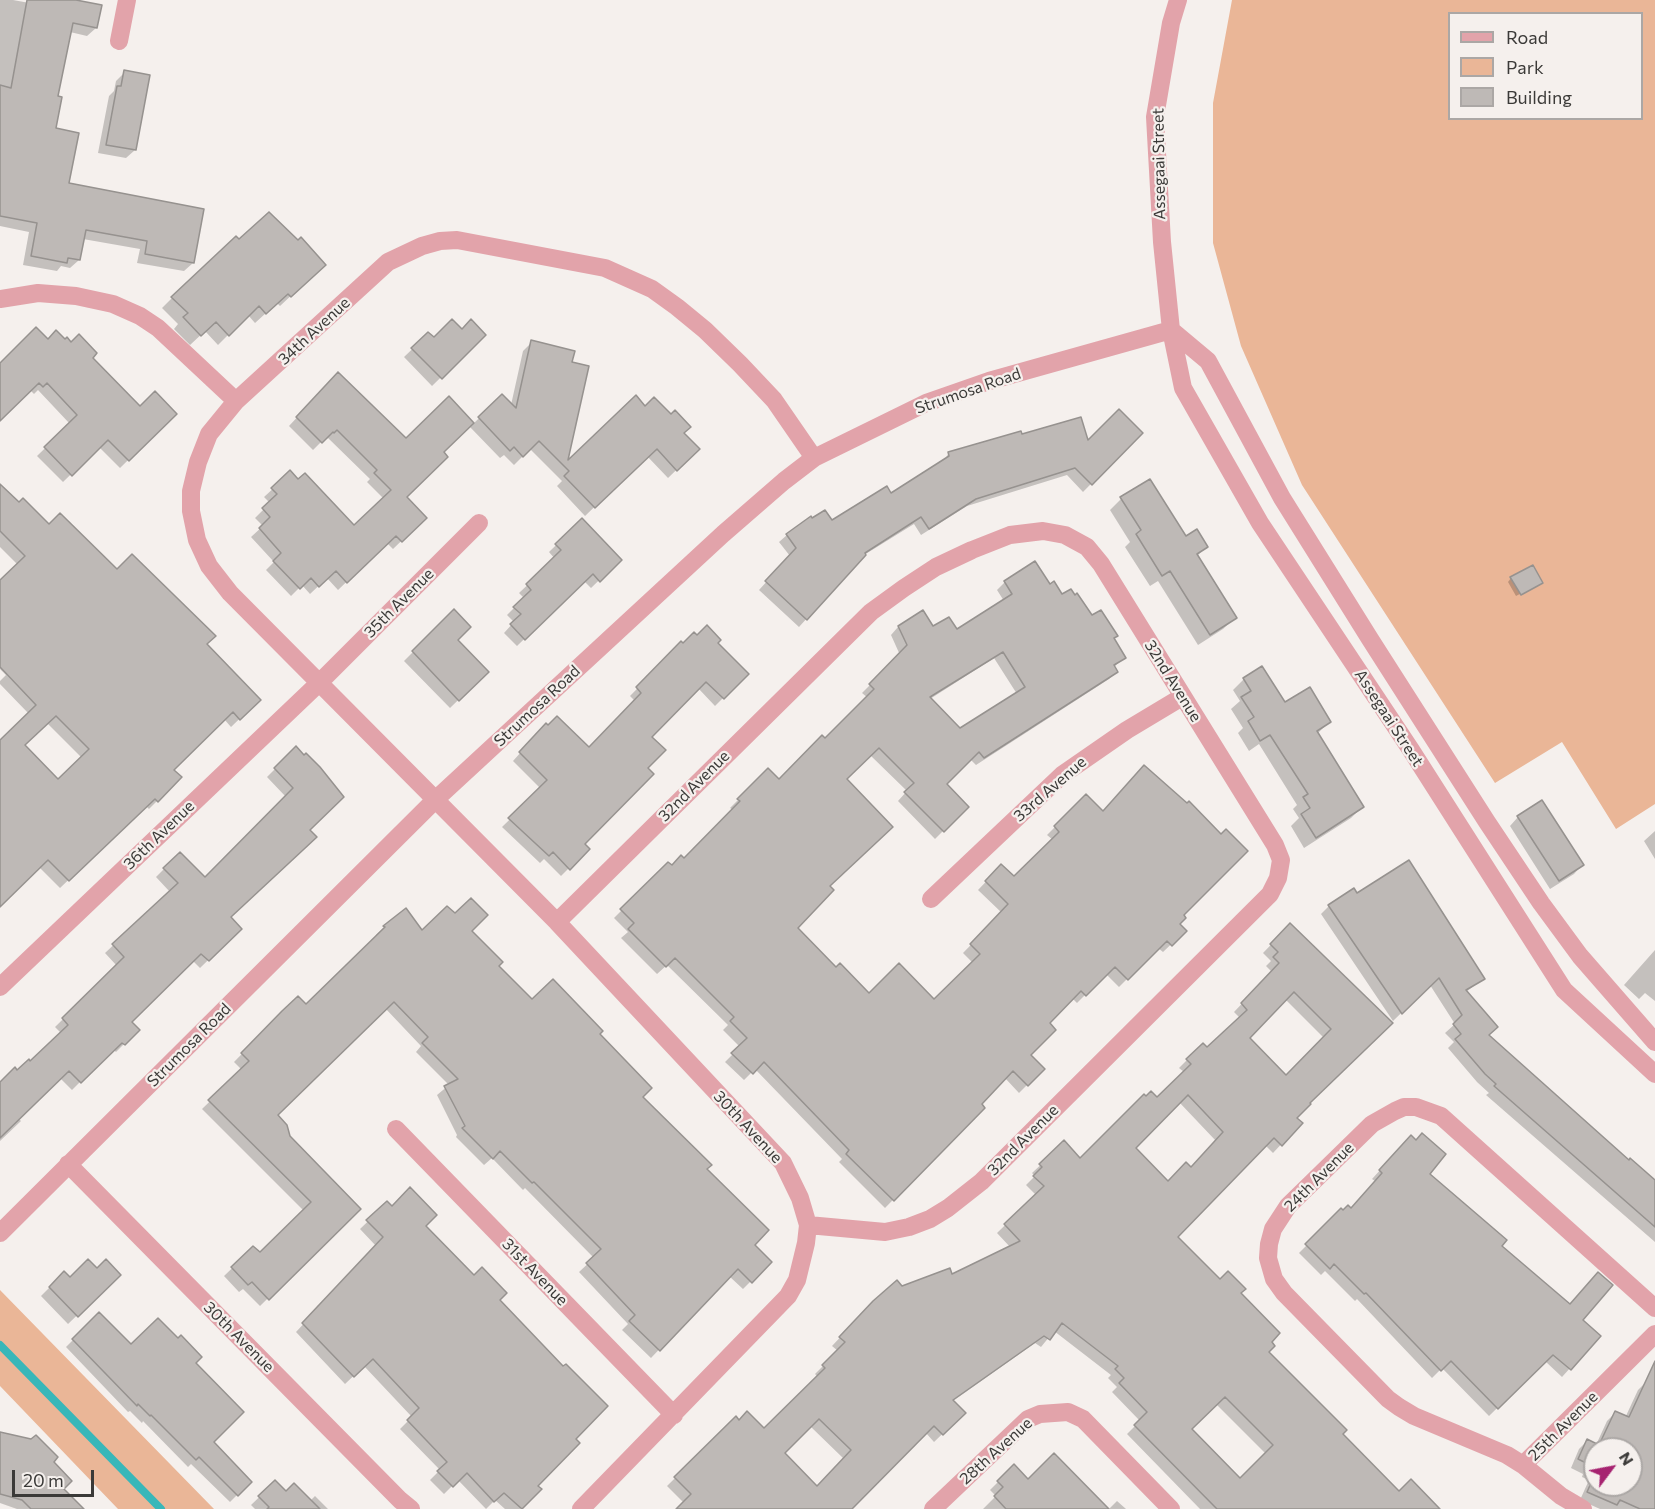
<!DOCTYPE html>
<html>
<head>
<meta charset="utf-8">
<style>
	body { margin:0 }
	#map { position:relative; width:1655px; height:1509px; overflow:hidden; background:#f5f0ed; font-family:Commissioner,sans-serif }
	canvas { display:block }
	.legend { position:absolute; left:1448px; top:12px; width:195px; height:108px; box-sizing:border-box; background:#f5f0ed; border:2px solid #aba7a5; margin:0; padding:8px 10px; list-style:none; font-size:18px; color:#3b3a38 }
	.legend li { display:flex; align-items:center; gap:12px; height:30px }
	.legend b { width:30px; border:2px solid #aba7a5 }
	.north { position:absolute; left:1583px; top:1437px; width:60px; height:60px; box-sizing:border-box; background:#f5f0ed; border:2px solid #aba7a5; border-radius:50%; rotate:58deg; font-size:16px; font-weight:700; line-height:24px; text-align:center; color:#3b3a38 }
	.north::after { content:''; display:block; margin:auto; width:21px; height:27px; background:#a62370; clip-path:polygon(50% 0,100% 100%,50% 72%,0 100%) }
	.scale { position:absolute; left:12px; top:1470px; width:82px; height:27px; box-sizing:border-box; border:3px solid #3b3a38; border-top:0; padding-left:8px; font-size:18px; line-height:21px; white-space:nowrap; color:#3b3a38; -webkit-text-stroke:4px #f5f0ed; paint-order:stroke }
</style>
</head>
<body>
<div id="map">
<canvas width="1655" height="1509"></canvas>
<ul class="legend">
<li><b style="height:8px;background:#e2a3aa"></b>Road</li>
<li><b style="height:16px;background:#eab697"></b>Park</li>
<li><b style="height:16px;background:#beb9b6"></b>Building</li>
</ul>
<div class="north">N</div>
<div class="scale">20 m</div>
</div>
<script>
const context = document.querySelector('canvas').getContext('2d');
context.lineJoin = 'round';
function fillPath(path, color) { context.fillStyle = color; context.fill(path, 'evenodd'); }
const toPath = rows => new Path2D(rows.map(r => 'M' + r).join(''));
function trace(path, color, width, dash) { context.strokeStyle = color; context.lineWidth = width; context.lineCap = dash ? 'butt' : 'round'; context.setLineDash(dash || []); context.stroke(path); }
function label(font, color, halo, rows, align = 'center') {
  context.font = font + ' Commissioner,sans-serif'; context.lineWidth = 4.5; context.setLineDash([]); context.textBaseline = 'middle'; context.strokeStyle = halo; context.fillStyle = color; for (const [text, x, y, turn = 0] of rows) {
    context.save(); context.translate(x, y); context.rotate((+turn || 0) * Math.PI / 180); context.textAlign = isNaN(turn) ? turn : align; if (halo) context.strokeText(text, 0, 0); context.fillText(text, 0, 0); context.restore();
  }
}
const green = toPath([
	[1232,0,1655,0,1655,804,1616,829,1562,742,1495,783,1302,485,1241,346,1213,243,1213,103],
	[1450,14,1642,14,1642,118,1450,118],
	[0,1290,214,1509,118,1509,0,1386]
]);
const shadow = toPath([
	[0,0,13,0,35,4,36,0,73,0,96,28,87,36,70,32,57,97,54,129,67,185,193,263,184,271,137,263,140,249,83,239,79,260,70,268,61,266,57,271,23,265,29,232,0,226],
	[125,72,135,150,126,158,98,153,109,96,114,91,116,81],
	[313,275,280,306,277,303,255,323,248,315,218,345,205,331,190,345,174,329,178,324,162,308,172,298],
	[462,331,484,335,432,386,404,357,428,334,434,339],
	[48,341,65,341,91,358,140,408,175,414,120,468,99,447,63,482,37,456,70,424,38,390,34,394,30,390,0,419,0,364],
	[532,342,571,363,565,465,645,408,682,434,698,449,668,478,647,456,585,516,557,486,562,481,530,449,514,465,504,455,500,458,469,426,442,452,405,497,425,518,393,549,387,543,338,590,327,578,310,594,302,585,291,596,266,570,274,562,251,537,263,526,255,518,270,503,264,497,290,473,354,527,384,499,367,482,370,479,328,438,325,440,324,439,313,450,289,426,330,382,406,440,449,398,473,424,502,396,511,405,523,351],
	[1141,433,1083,492,1067,475,967,506,921,535,914,524,864,555,799,627,759,590,790,556,779,542,787,535,812,519,831,522,890,495,942,463,949,453,1021,436,1087,443],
	[0,486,19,504,49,527,117,571,205,645,259,700,231,727,224,719,172,770,157,801,149,809,146,806,60,888,39,867,0,905,0,742,29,714,0,684,0,681,6,675,0,669,0,583,18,565,0,547],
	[47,723,82,758,58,781,23,745],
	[1121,499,1185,538,1206,547,1197,556,1235,618,1223,629,1198,645,1158,581,1150,586,1125,547,1130,542,1110,510],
	[582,520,620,560,591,588,584,581,517,646,504,633,514,622,507,615,524,598,519,593,555,559,549,552],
	[1034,563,1050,586,1061,597,1092,618,1113,639,1124,658,1114,667,1116,672,1109,679,976,765,970,759,945,785,967,807,935,839,898,801,907,791,870,755,845,779,828,886,796,928,836,969,869,995,934,1001,973,963,963,953,1002,913,978,890,1001,866,1014,878,1053,840,1047,835,1086,796,1182,915,1178,924,1185,931,1163,952,1158,948,1119,987,1106,974,1077,1003,1072,998,1048,1023,1029,1055,1043,1069,1019,1093,1005,1078,980,1104,983,1108,885,1208,839,1162,842,1159,755,1069,744,1080,725,1062,740,1047,723,1030,728,1025,667,965,657,974,621,938,628,932,614,918,668,864,671,867,684,860,733,810,730,808,768,770,779,781,825,740,868,698,862,693,900,655,891,635,898,627,956,631,1004,601,997,590,1005,582],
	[994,658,1017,694,960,730,930,699],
	[1511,578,1539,584,1516,596,1508,582],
	[454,611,456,640,487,672,450,708,404,661],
	[681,644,747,674,715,706,698,688,650,737,646,768,583,844,588,849,561,876,544,859,540,863,502,827,541,789,513,761,538,733,589,749,635,701,630,696],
	[1244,679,1285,704,1329,722,1317,734,1362,807,1351,818,1304,848,1291,826,1299,818,1293,809,1297,805,1259,744,1249,751,1238,733,1243,728,1231,709,1240,701,1233,690],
	[296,748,308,830,229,918,240,929,200,968,192,960,130,1022,138,1030,116,1052,113,1049,72,1090,60,1078,18,1118,21,1121,0,1141,0,1083,30,1063,61,1033,55,1027,117,966,105,953,170,892,156,877,164,869,180,854,205,879,286,797,267,777],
	[1518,817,1582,865,1574,874,1550,889,1510,826],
	[1655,831,1655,859,1644,841],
	[1357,895,1483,979,1466,992,1487,1036,1655,1187,1655,1242,1486,1095,1489,1093,1477,1082,1448,1048,1454,1042,1445,1033,1455,1024,1430,985,1393,1021,1321,914,1329,906],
	[405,910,422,932,470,931,497,966,532,1001,598,1034,641,1097,705,1169,752,1245,770,1262,743,1289,729,1276,651,1358,622,1330,628,1324,579,1272,594,1258,525,1188,523,1190,492,1158,484,1165,456,1137,457,1135,437,1095,449,1085,416,1052,421,1046,385,1008,276,1115,288,1136,359,1209,260,1306,243,1289,239,1292,224,1276,253,1248,260,1255,304,1211,202,1109,242,1070,234,1062,283,1012,306,1006,378,936,376,935,384,927],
	[1290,925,1391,1023,1308,1103,1295,1118,1301,1123,1273,1153,1265,1145,1176,1237,1220,1281,1239,1293,1270,1342,1267,1352,1341,1434,1399,1493,1429,1509,1200,1509,1127,1434,1140,1421,1112,1392,1117,1387,1108,1378,1111,1375,1054,1331,1041,1347,1035,1343,953,1401,964,1413,934,1442,926,1433,852,1509,678,1509,684,1503,667,1486,736,1418,739,1422,764,1430,818,1377,815,1374,838,1351,832,1346,865,1311,901,1288,951,1276,1011,1248,997,1233,1036,1195,1026,1185,1035,1176,1032,1173,1064,1143,1080,1160,1157,1099,1184,1072,1179,1068,1187,1060,1207,1050,1240,1018,1234,1012,1272,972,1266,966,1271,961,1263,953],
	[1285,999,1324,1038,1286,1077,1248,1038],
	[1179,1102,1216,1141,1191,1169,1168,1183,1134,1148],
	[1216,1404,1266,1454,1240,1480,1190,1429],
	[810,1426,844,1459,817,1488,783,1453],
	[1655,950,1655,1001,1645,993,1639,999,1624,985],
	[1403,1145,1427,1174,1500,1246,1599,1336,1562,1377,1545,1361,1489,1416,1442,1368,1432,1378,1357,1299,1355,1301,1325,1271,1321,1275,1299,1253,1341,1211,1350,1210,1375,1181,1372,1179],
	[387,1203,392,1208,424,1226,498,1300,574,1439,536,1486,539,1489,520,1509,505,1509,495,1500,486,1509,458,1480,444,1494,430,1480,440,1470,400,1429,412,1417,364,1366,345,1384,296,1332,376,1246,360,1229],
	[97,1270,119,1275,68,1324,41,1296,64,1273,70,1279],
	[99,1314,131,1347,194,1363,212,1442,250,1482,230,1502,191,1464,188,1467,143,1421,142,1423,130,1411,128,1412,66,1347],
	[1647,1381,1655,1385,1655,1509,1600,1509,1580,1500,1589,1480,1582,1477,1583,1474,1571,1468,1579,1449,1587,1441,1596,1445,1607,1421,1615,1413,1625,1418,1638,1390],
	[1595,1449,1631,1449,1631,1485,1595,1485],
	[0,1433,51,1462,62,1489,82,1509,17,1509,0,1503],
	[1014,1466,1028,1481,1107,1509,983,1509,996,1496,990,1490],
	[275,1482,286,1493,310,1501,315,1496,328,1509,255,1509,251,1505],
	[1117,1501,1126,1509,1109,1509]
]);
const stream = toPath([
	[0,1345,161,1509]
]);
const building = toPath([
	[27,0,76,0,102,5,97,28,73,23,58,96,62,97,56,128,79,133,69,183,204,209,194,263,145,254,147,241,86,230,80,260,68,258,67,263,31,256,37,223,0,216,0,85,11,88,27,0],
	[124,70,150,75,136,150,106,145,117,86,121,86,124,70],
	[269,212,298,240,301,237,326,265,291,297,288,294,266,314,259,306,229,336,216,322,201,336,183,317,188,313,171,297,236,236,239,239,269,212],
	[452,319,462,329,471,319,486,335,442,379,411,348,428,332,434,337,452,319],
	[36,327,48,339,56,330,65,339,67,337,71,342,79,334,97,353,93,358,140,406,155,391,177,414,129,461,108,440,72,476,44,447,77,415,47,383,43,387,39,383,0,421,0,363,36,327],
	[531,340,575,351,572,362,589,366,568,460,636,395,645,406,654,397,671,414,675,410,691,427,684,433,700,449,677,471,657,449,595,508,564,476,569,471,539,441,523,457,514,447,510,451,478,417,502,394,516,408,531,340],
	[338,372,406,438,449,396,474,423,444,452,448,457,407,497,427,518,402,542,396,536,347,583,336,571,319,587,311,578,300,589,273,561,281,553,259,528,270,517,262,508,277,494,271,488,290,470,298,479,305,473,354,525,391,490,374,473,377,470,337,430,334,433,333,432,322,443,296,417,338,372],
	[1119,409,1143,433,1092,485,1075,468,976,499,929,529,921,517,865,553,866,555,807,620,765,581,796,548,786,534,811,516,812,518,825,510,832,520,887,486,891,493,949,456,948,452,1021,431,1022,434,1081,417,1088,440,1119,409],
	[1150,479,1186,536,1197,529,1208,547,1197,554,1237,618,1210,635,1170,571,1162,576,1136,534,1141,530,1120,497,1150,479],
	[0,484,19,502,23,498,49,524,60,513,117,569,132,554,216,636,207,644,261,700,240,720,233,712,174,770,182,777,158,802,155,799,69,881,48,860,0,907,0,740,36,705,0,667,0,580,25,556,0,531,0,484],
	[56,716,89,749,58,779,25,745,56,716],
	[582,518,622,560,600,582,593,574,525,640,510,624,521,614,513,607,531,590,526,584,561,550,555,544,582,518],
	[1035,561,1050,584,1054,581,1062,594,1071,589,1075,595,1077,593,1092,615,1101,610,1118,636,1114,638,1126,658,1114,665,1118,672,984,758,979,752,947,784,969,807,944,832,904,792,914,783,879,748,847,779,893,827,830,886,834,890,798,928,836,967,840,963,869,993,899,963,934,999,980,954,970,944,1008,904,985,881,1001,864,1014,876,1059,832,1054,826,1086,794,1103,811,1144,765,1187,803,1189,801,1221,834,1226,829,1248,851,1184,915,1186,918,1180,924,1187,931,1172,946,1167,941,1128,980,1115,967,1086,996,1081,991,1050,1023,1056,1030,1031,1055,1045,1069,1028,1086,1013,1071,982,1104,985,1108,894,1201,846,1154,849,1150,764,1062,753,1074,731,1053,747,1038,730,1021,734,1017,675,958,666,967,628,929,634,923,620,909,668,862,672,865,681,855,684,858,740,801,737,799,768,768,779,779,822,735,825,738,874,689,869,684,907,645,898,626,923,610,933,626,949,617,957,629,1012,594,1004,581,1035,561],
	[1003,652,1025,687,960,728,930,697,1003,652],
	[1533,565,1543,583,1521,595,1510,577,1533,565],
	[454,609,471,627,458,640,489,672,459,701,412,651,454,609],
	[707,625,721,640,718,643,749,674,724,699,706,682,652,737,666,750,648,768,654,774,585,844,590,849,570,870,553,852,549,856,508,818,547,780,519,752,546,723,548,725,557,716,589,747,641,693,636,687,681,641,683,643,694,632,697,635,707,625],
	[1262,666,1285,702,1310,687,1331,722,1317,731,1364,807,1316,838,1301,814,1310,808,1303,797,1308,794,1270,735,1260,741,1248,721,1254,717,1241,697,1251,691,1243,678,1262,666],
	[296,746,304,755,306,753,320,767,344,797,310,830,317,837,231,917,242,929,209,961,201,954,132,1022,140,1030,125,1045,122,1043,81,1083,69,1071,0,1138,0,1082,15,1067,17,1070,29,1059,30,1061,68,1025,62,1018,124,957,112,944,178,883,163,868,180,852,205,877,293,788,274,768,296,746],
	[1542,800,1584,865,1559,881,1517,816,1542,800],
	[1409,860,1485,979,1466,990,1498,1027,1489,1035,1629,1160,1630,1158,1655,1180,1655,1227,1494,1086,1496,1084,1485,1074,1455,1039,1461,1034,1453,1024,1462,1015,1439,978,1402,1014,1328,905,1354,888,1357,893,1409,860],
	[471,898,488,915,472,931,503,962,499,966,532,999,553,979,603,1031,600,1034,652,1088,643,1097,712,1165,707,1169,769,1230,755,1245,772,1262,752,1283,738,1269,660,1351,629,1321,635,1315,586,1263,601,1249,534,1182,532,1183,500,1151,493,1159,462,1128,465,1126,444,1086,458,1079,422,1043,428,1037,394,1002,278,1115,287,1125,290,1136,361,1209,269,1300,252,1282,248,1285,231,1267,253,1246,260,1252,311,1202,208,1100,249,1061,241,1053,282,1011,298,996,306,1004,385,927,383,926,406,908,422,930,447,906,455,913,471,898],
	[1290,923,1393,1023,1310,1103,1311,1104,1297,1118,1303,1123,1282,1146,1274,1138,1178,1237,1220,1279,1228,1271,1246,1289,1241,1293,1280,1333,1272,1342,1275,1346,1269,1352,1347,1430,1343,1434,1399,1491,1411,1479,1440,1509,1217,1509,1134,1425,1147,1412,1119,1383,1124,1378,1115,1369,1118,1366,1062,1323,1050,1340,1044,1336,953,1400,966,1413,943,1435,934,1426,852,1509,676,1509,691,1494,674,1477,736,1416,739,1420,747,1411,764,1428,825,1368,822,1365,845,1342,839,1337,873,1301,897,1280,902,1286,950,1268,952,1274,1020,1241,1004,1224,1044,1186,1033,1176,1042,1167,1039,1164,1064,1140,1080,1158,1144,1094,1146,1096,1151,1091,1157,1097,1191,1064,1186,1059,1203,1043,1207,1047,1247,1010,1241,1003,1279,963,1273,957,1278,952,1270,944,1290,923],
	[1294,992,1331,1029,1286,1075,1250,1038,1294,992],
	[1188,1095,1223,1132,1191,1167,1186,1162,1168,1181,1136,1148,1188,1095],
	[1225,1397,1273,1445,1240,1478,1192,1429,1225,1397],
	[819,1419,851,1450,817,1486,785,1453,819,1419],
	[1422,1133,1446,1154,1430,1174,1507,1240,1502,1246,1570,1304,1598,1272,1613,1285,1583,1320,1601,1336,1571,1370,1553,1355,1498,1409,1451,1361,1441,1371,1366,1293,1364,1294,1334,1264,1330,1269,1305,1244,1341,1208,1343,1210,1348,1205,1351,1208,1382,1173,1379,1170,1411,1135,1416,1140,1422,1133],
	[410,1187,437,1215,426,1226,474,1275,482,1267,507,1293,500,1300,563,1366,566,1364,608,1406,576,1439,580,1443,538,1486,542,1489,522,1509,504,1493,494,1502,467,1473,453,1487,437,1471,447,1462,407,1420,419,1408,373,1359,354,1377,302,1323,383,1237,366,1220,387,1201,392,1206,410,1187],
	[88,1259,97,1268,106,1259,121,1275,78,1317,49,1287,64,1271,70,1277,88,1259],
	[99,1312,131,1344,158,1318,178,1338,181,1335,202,1357,196,1363,244,1412,214,1442,252,1482,238,1496,199,1457,196,1460,151,1415,150,1416,138,1404,137,1406,72,1339,99,1312],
	[1655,1361,1655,1509,1640,1509,1620,1500,1617,1505,1587,1492,1595,1474,1595,1485,1631,1485,1631,1449,1595,1449,1595,1471,1589,1468,1590,1465,1578,1459,1587,1439,1599,1445,1615,1411,1629,1417,1655,1361],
	[0,1432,31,1439,36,1435,58,1457,54,1462,72,1481,64,1489,84,1509,31,1509,22,1500,0,1494,0,1432],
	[1054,1453,1109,1509,1006,1509,994,1496,1003,1487,997,1481,1014,1464,1028,1479,1054,1453],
	[275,1480,286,1491,294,1483,320,1509,267,1509,269,1507,258,1496,275,1480]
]);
const minor = toPath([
	[1178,0,1171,23,1155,117,1162,242,1171,330,1183,388,1260,523,1411,750,1564,990,1655,1074],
	[119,41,127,0],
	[0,299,38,293,76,296,113,304,140,316,158,328,236,401],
	[1171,330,1208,361,1282,498,1370,639,1487,822,1541,903,1580,956,1655,1042],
	[931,899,1062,775,1127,730,1182,697],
	[557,922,871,612,904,588,936,567,972,550,1010,535,1043,531,1065,535,1087,547,1101,564,1275,845,1281,860,1278,878,1270,894,981,1182,948,1208,930,1219,909,1227,885,1232,808,1225],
	[0,987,319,683,479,523],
	[396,1129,674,1415],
	[68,1164,400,1500,411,1509],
	[0,1233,435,800,723,534,784,481,814,458,926,403,989,381,1171,330],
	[1523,1465,1507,1455,1414,1416,1399,1407,1388,1399,1284,1293,1274,1279,1268,1258,1269,1244,1273,1229,1288,1206,1372,1124,1395,1111,1404,1107,1416,1107,1441,1116,1655,1308],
	[581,1509,788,1296,797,1280,806,1243,808,1225,800,1198,783,1163,557,922,230,593,209,566,197,540,191,511,191,491,198,462,209,434,236,401,388,262,422,246,440,241,457,240,605,268,652,289,677,307,705,330,740,364,774,400,814,458],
	[933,1509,1028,1419,1040,1414,1068,1412,1083,1419,1171,1509],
	[1583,1509,1561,1496,1523,1465,1655,1334]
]);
const streetNames = [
	["Assegaai Street",1159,164,-91],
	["34th Avenue",314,331,-43],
	["Strumosa Road",968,391,-19],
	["35th Avenue",399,603,-45],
	["32nd Avenue",1173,681,58],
	["Strumosa Road",537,706,-43],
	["Assegaai Street",1389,718,57],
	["32nd Avenue",694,786,-45],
	["33rd Avenue",1050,789,-41],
	["36th Avenue",159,835,-44],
	["Strumosa Road",189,1045,-45],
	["30th Avenue",748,1127,47],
	["32nd Avenue",1023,1140,-45],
	["24th Avenue",1319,1177,-45],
	["31st Avenue",535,1272,46],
	["30th Avenue",239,1337,45],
	["25th Avenue",1563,1426,-45],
	["28th Avenue",996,1451,-42]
];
fillPath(green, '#eab697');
fillPath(shadow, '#0003');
trace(stream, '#38b7b9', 8);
fillPath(building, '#beb9b6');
trace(building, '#96928f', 1.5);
trace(minor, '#e2a3aa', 18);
label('16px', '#3b3a38', '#f5f0ed', streetNames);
</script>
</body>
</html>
